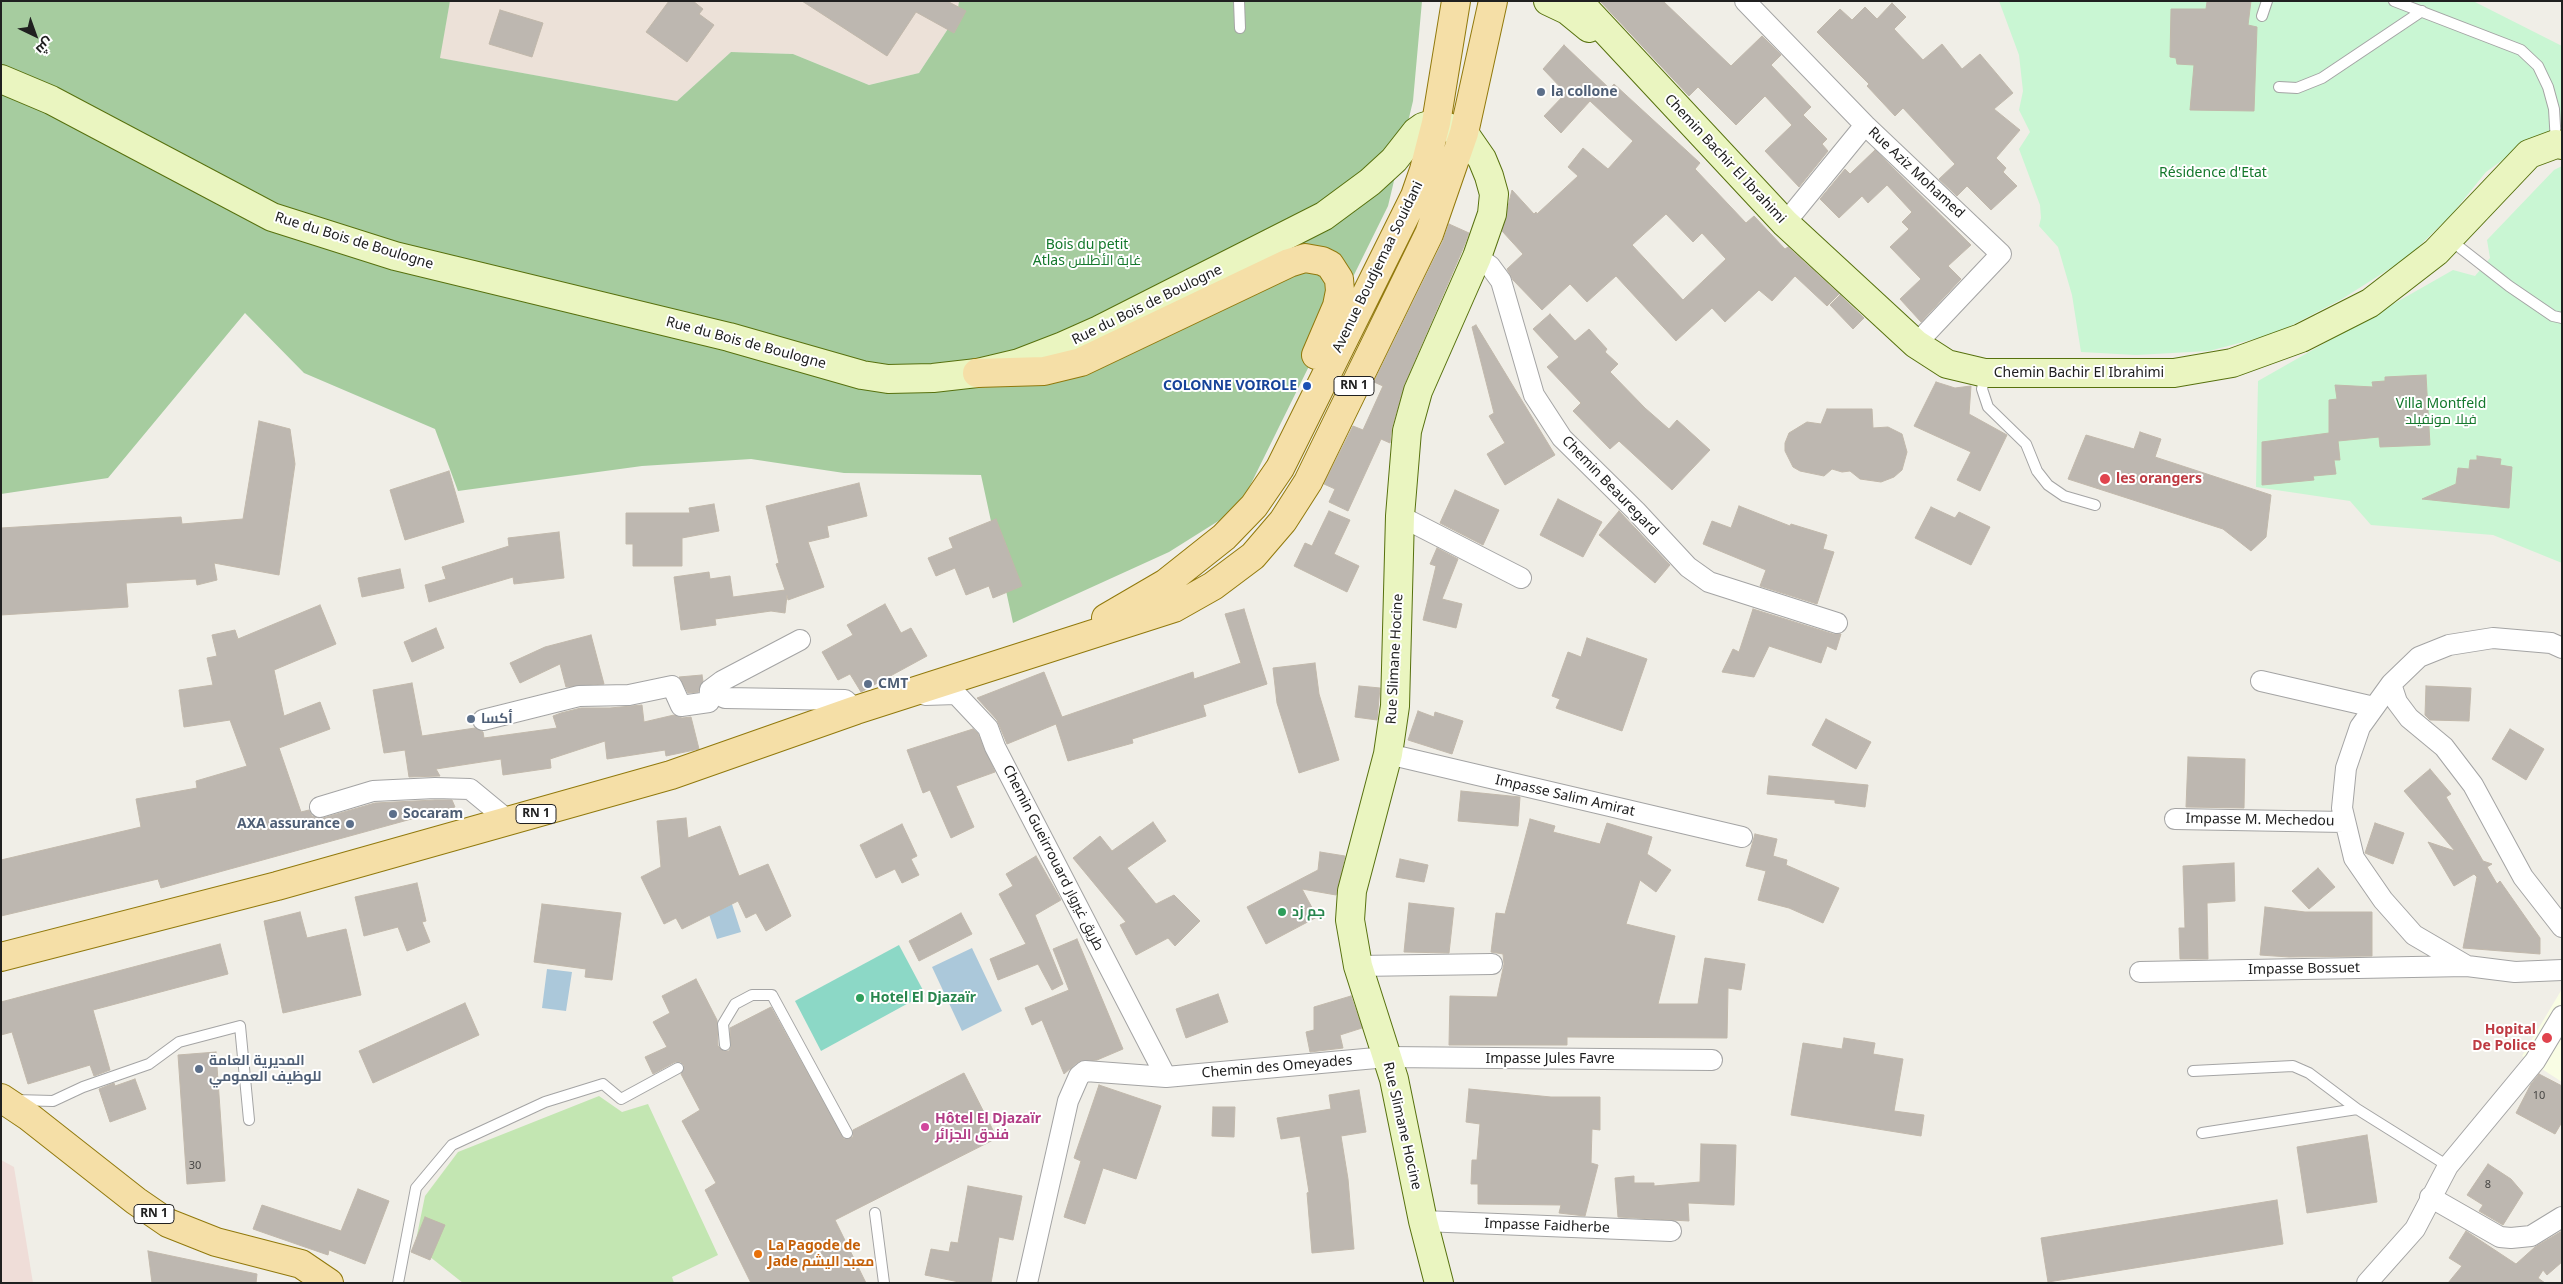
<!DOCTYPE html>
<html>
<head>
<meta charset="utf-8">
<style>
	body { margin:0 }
	#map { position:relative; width:2563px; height:1284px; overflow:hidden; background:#f0eee7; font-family:"Noto Sans",Cairo,sans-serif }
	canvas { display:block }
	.frame { position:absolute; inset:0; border:2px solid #202020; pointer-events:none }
	.north { position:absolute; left:10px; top:10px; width:50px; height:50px; -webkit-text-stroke:4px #fff; paint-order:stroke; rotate:138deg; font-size:14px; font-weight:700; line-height:20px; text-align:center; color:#202020 }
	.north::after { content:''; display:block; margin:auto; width:18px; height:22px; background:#202020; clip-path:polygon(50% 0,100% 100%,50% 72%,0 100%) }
</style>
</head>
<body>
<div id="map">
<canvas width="2563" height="1284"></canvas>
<div class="frame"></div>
<div class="north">ش</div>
</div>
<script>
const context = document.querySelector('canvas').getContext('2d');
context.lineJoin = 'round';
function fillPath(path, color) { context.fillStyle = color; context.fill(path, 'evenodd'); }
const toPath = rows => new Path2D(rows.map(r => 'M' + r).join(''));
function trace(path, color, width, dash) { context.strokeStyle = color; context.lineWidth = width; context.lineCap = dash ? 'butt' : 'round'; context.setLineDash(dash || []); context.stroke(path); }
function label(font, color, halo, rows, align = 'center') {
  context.font = font + ' "Noto Sans",Cairo,sans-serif'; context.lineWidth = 4; context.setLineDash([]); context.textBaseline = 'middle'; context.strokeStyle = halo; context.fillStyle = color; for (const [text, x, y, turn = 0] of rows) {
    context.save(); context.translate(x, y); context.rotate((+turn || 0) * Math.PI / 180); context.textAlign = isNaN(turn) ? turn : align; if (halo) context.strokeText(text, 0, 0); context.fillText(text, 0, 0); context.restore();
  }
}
const commercial = toPath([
	[1,1160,14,1167,33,1283,1,1283]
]);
const education = toPath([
	[2562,989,2562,1082,2522,1056]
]);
const military = toPath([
	[450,1,959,1,957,15,919,73,869,85,793,54,731,52,677,101,439,58]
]);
const grass = toPath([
	[599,1096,622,1112,648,1104,718,1255,672,1277,674,1283,463,1283,415,1245,425,1196,458,1152]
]);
const forest = toPath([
	[1,1,450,1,440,58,677,101,731,52,793,54,869,85,919,73,957,15,959,1,1422,1,1413,101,1388,206,1239,508,1169,552,1013,623,981,475,844,473,751,459,642,466,458,491,435,429,304,373,245,313,108,478,1,494]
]);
const park = toPath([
	[1999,1,2473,1,2562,46,2562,128,2536,136,2486,172,2452,214,2408,257,2342,299,2277,333,2209,351,2136,355,2081,352,2072,295,2058,247,2039,226,2041,218,2040,205,2019,149,2030,132,2019,110,2023,91,2019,55],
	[2562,166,2562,563,2493,535,2371,525,2350,501,2256,487,2258,381,2453,270,2475,276,2490,258,2487,240,2554,170]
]);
const pitch = toPath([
	[899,945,925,994,821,1051,795,1001]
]);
const water = toPath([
	[729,895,741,932,717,939,705,902],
	[972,948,1002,1011,962,1031,932,967],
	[547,969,572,972,566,1011,542,1008]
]);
const building = toPath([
	[669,1,693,1,703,9,699,14,714,25,687,62,646,32,669,1],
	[802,1,947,1,966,11,954,33,916,12,887,56,802,1],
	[1600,1,1663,1,1731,66,1762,36,1781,55,1771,65,1811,107,1803,115,1827,139,1822,144,1828,151,1799,187,1765,151,1792,125,1765,96,1736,125,1698,87,1689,96,1600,1],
	[2251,1,2248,25,2257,27,2254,111,2190,110,2194,65,2177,64,2176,58,2170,57,2171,9,2206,9,2207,2,2251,1],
	[1892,3,1906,17,1894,29,1923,60,1942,44,1962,69,1980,54,2013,93,1994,109,2020,130,1996,158,2006,168,2003,172,2017,186,1991,210,1967,186,1957,196,1939,179,1955,164,1903,108,1895,116,1867,86,1869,84,1817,32,1840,9,1852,20,1865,7,1877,19,1892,3],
	[500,10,543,23,532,57,489,44,500,10],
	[1564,45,1610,89,1614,84,1700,163,1695,169,1746,223,1754,216,1785,249,1788,247,1839,294,1827,306,1795,276,1772,301,1759,290,1725,322,1712,308,1676,341,1616,276,1587,302,1570,284,1542,310,1513,280,1507,269,1523,254,1502,231,1512,190,1534,214,1536,212,1537,214,1578,176,1568,167,1583,148,1608,169,1633,141,1590,101,1561,133,1544,116,1566,93,1543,69,1564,45],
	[1666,214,1693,242,1702,233,1726,259,1683,300,1632,245,1666,214],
	[1875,150,1971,245,1948,266,1961,279,1921,322,1900,299,1921,279,1890,247,1909,229,1902,222,1912,212,1887,185,1868,203,1862,196,1839,218,1820,199,1845,169,1850,174,1875,150],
	[1449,224,1469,233,1462,251,1404,385,1392,427,1390,443,1381,439,1348,511,1329,502,1335,489,1324,484,1353,426,1363,430,1383,386,1374,382,1443,241,1449,224],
	[1840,295,1864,318,1853,329,1830,305,1840,295],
	[1550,314,1575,341,1589,329,1607,349,1605,352,1618,364,1610,372,1645,408,1669,429,1677,420,1710,450,1672,490,1619,441,1610,449,1573,411,1581,403,1547,367,1559,357,1533,329,1550,314],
	[1476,325,1555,455,1505,485,1487,454,1505,443,1489,416,1494,413,1472,327,1476,325],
	[2426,375,2430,445,2380,447,2379,437,2338,441,2340,460,2334,460,2336,474,2313,476,2314,480,2262,485,2262,442,2329,433,2329,400,2337,399,2335,385,2373,387,2372,382,2385,381,2385,377,2426,375],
	[1936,382,1955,388,1971,386,1969,414,2007,435,1980,491,1957,480,1971,452,1914,426,1936,382],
	[1827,409,1872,409,1873,428,1888,427,1902,434,1907,452,1902,470,1894,477,1881,482,1860,479,1850,471,1842,472,1832,469,1824,476,1800,471,1793,467,1785,451,1785,443,1789,433,1807,422,1821,424,1827,409],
	[259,421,290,429,295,464,279,575,214,563,217,580,197,585,196,579,126,583,128,607,1,615,1,528,181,517,182,524,243,519,259,421],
	[2140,432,2161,439,2155,457,2271,495,2266,537,2251,551,2223,529,2068,479,2086,435,2134,449,2140,432],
	[2477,456,2501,459,2500,465,2512,467,2509,508,2422,499,2456,484,2458,468,2469,469,2470,460,2477,460,2477,456],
	[449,471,464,522,405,540,390,490,449,471],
	[859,483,867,516,827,526,829,537,808,542,824,587,788,600,787,595,785,613,771,611,715,619,716,625,681,630,674,577,709,572,710,579,730,576,733,597,785,590,776,564,779,563,766,506,859,483],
	[1455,490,1499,510,1483,545,1440,523,1455,490],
	[1558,499,1602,522,1583,557,1540,535,1558,499],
	[714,504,719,531,682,538,682,566,633,566,633,544,626,544,626,513,690,513,689,508,714,504],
	[1739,506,1790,526,1791,524,1827,535,1823,549,1834,552,1817,604,1760,586,1766,570,1703,544,1712,521,1731,528,1739,506],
	[1931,507,1955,518,1959,512,1990,527,1971,565,1915,538,1931,507],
	[1329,511,1350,520,1334,554,1359,566,1347,592,1294,566,1305,543,1312,546,1329,511],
	[1619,511,1670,565,1655,583,1599,535,1619,511],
	[996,519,1022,586,993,598,989,586,966,595,955,568,936,576,928,558,953,548,949,538,996,519],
	[559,532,564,578,514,584,513,577,429,602,425,585,446,579,442,567,509,546,508,538,559,532],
	[1437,548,1458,559,1442,599,1462,604,1456,628,1423,620,1436,566,1430,564,1437,548],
	[400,569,404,588,362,597,358,578,400,569],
	[885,604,901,633,911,628,927,656,861,692,850,674,838,680,822,652,853,635,847,625,885,604],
	[320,605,336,644,274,670,284,716,320,702,330,729,279,748,301,812,309,810,312,816,323,818,375,803,435,800,452,800,455,807,161,888,158,879,1,916,1,860,141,827,136,799,197,788,196,781,247,766,230,720,184,727,179,690,213,685,207,658,217,656,212,635,235,630,238,639,320,605],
	[1244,609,1267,684,1203,705,1206,716,1132,739,1133,743,1068,761,1056,724,1007,744,997,720,977,698,1044,672,1062,717,1193,672,1194,679,1241,663,1225,614,1244,609],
	[1753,609,1833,634,1841,634,1836,650,1827,646,1821,663,1769,646,1754,677,1722,672,1733,649,1739,652,1753,609],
	[436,628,444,648,412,662,404,642,436,628],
	[591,635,604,684,566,687,560,664,520,683,510,663,545,647,591,635],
	[1587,638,1647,659,1622,731,1556,708,1560,699,1552,696,1568,652,1581,657,1587,638],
	[1315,663,1319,694,1339,760,1299,773,1277,703,1273,668,1315,663],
	[702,675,703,681,698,692,688,693,679,677,702,675],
	[412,683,422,736,475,728,483,732,484,738,557,728,553,716,561,713,581,708,610,708,642,705,644,722,674,715,682,718,691,717,699,749,666,756,665,750,607,759,605,741,550,759,551,768,503,775,501,759,436,769,440,776,409,777,405,750,384,753,373,690,412,683],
	[1359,686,1380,688,1377,720,1355,717,1359,686],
	[2426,686,2471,688,2469,721,2430,720,2425,715,2426,686],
	[1418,711,1434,717,1435,712,1463,721,1452,754,1408,740,1418,711],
	[1826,719,1871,742,1856,769,1812,745,1826,719],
	[973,729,978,734,995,772,956,786,974,827,951,838,930,790,923,793,907,750,973,729],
	[2510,729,2544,749,2526,780,2492,759,2510,729],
	[2188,757,2245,759,2244,808,2186,807,2188,757],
	[2430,769,2451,794,2446,797,2483,861,2492,864,2487,867,2497,884,2500,881,2540,938,2540,954,2463,948,2477,877,2474,874,2454,886,2428,842,2455,851,2404,791,2430,769],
	[1769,776,1868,785,1865,807,1835,803,1835,800,1767,794,1769,776],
	[1461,791,1520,797,1518,826,1458,821,1461,791],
	[686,818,688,838,720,826,739,876,768,864,791,916,766,931,756,913,746,918,738,901,682,929,676,918,664,924,641,877,661,867,657,821,686,818],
	[1530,819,1555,826,1553,832,1600,844,1607,823,1652,837,1647,854,1671,870,1656,892,1640,880,1626,924,1675,936,1658,1004,1698,1004,1705,958,1745,964,1741,990,1728,988,1727,1038,1567,1037,1567,1045,1449,1045,1450,996,1497,997,1504,964,1503,954,1491,952,1496,913,1505,914,1530,819],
	[1153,822,1166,841,1127,868,1156,904,1174,895,1200,921,1175,946,1168,938,1136,955,1120,925,1126,922,1073,858,1100,836,1112,851,1153,822],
	[2375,823,2404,833,2393,864,2365,853,2375,823],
	[902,824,917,856,911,859,919,875,902,883,895,869,876,878,860,845,902,824],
	[1755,834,1777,839,1773,856,1787,860,1786,865,1839,888,1823,923,1789,908,1758,900,1766,871,1746,866,1755,834],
	[1320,852,1345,856,1336,895,1302,889,1317,917,1266,944,1247,907,1318,870,1320,852],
	[1036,856,1061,900,1035,915,1063,984,1052,990,1038,964,998,980,990,959,1026,944,999,894,1013,886,1006,874,1036,856],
	[1400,859,1428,865,1424,882,1396,877,1400,859],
	[2234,863,2235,901,2207,903,2208,959,2180,959,2179,928,2185,928,2183,866,2234,863],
	[2318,868,2335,887,2309,909,2292,891,2318,868],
	[417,883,426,921,422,922,430,942,407,951,398,927,364,936,355,897,417,883],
	[1409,903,1454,908,1449,953,1404,952,1409,903],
	[542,904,621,913,612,980,585,977,586,969,534,962,542,904],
	[2265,907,2305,912,2372,912,2372,956,2289,957,2260,955,2265,907],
	[300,912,307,938,346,929,361,995,283,1013,264,921,300,912],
	[961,913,972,934,919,961,909,941,961,913],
	[1077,939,1123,1049,1097,1060,1078,1062,1064,1074,1042,1020,1032,1025,1025,1008,1069,990,1053,949,1077,939],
	[220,944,228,974,93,1010,110,1070,94,1076,90,1065,28,1084,12,1032,1,1035,1,1002,220,944],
	[696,979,717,1020,718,1046,723,1051,729,1051,731,1047,730,1028,771,1007,844,1139,853,1137,853,1130,964,1073,997,1138,835,1220,866,1283,751,1283,705,1190,716,1183,682,1121,700,1110,681,1074,684,1065,681,1062,675,1062,653,1074,645,1057,667,1047,653,1022,670,1013,662,996,696,979],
	[1218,994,1228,1022,1186,1038,1176,1009,1218,994],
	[1351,996,1362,1028,1340,1035,1343,1048,1310,1052,1306,1032,1314,1030,1314,1007,1351,996],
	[465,1003,479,1035,373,1083,359,1051,465,1003],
	[1844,1038,1875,1043,1873,1054,1903,1059,1894,1111,1924,1115,1921,1136,1791,1115,1803,1043,1842,1049,1844,1038],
	[216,1052,225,1181,187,1184,178,1055,216,1052],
	[2539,1074,2562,1086,2562,1122,2555,1134,2516,1113,2531,1084,2539,1074],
	[135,1079,146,1109,110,1122,99,1089,114,1083,115,1086,135,1079],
	[1099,1085,1161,1106,1136,1179,1103,1168,1085,1224,1064,1217,1081,1161,1074,1158,1099,1085],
	[1469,1089,1551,1097,1600,1097,1600,1130,1592,1129,1591,1163,1598,1165,1585,1216,1559,1213,1561,1205,1478,1204,1478,1184,1471,1184,1472,1160,1477,1160,1480,1124,1466,1122,1469,1089],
	[1359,1090,1366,1132,1341,1136,1348,1179,1354,1249,1312,1253,1307,1193,1309,1192,1300,1136,1281,1139,1277,1118,1331,1109,1329,1095,1359,1090],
	[1213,1107,1235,1107,1234,1137,1212,1136,1213,1107],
	[2367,1135,2377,1202,2307,1213,2297,1147,2367,1135],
	[1701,1144,1736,1145,1734,1205,1688,1203,1689,1221,1618,1217,1615,1178,1634,1176,1634,1183,1654,1183,1654,1186,1700,1182,1701,1144],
	[2488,1164,2511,1179,2523,1193,2503,1225,2479,1211,2483,1205,2467,1195,2488,1164],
	[968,1186,1022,1196,1013,1240,999,1237,991,1283,964,1283,925,1275,931,1249,949,1252,951,1242,958,1243,968,1186],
	[358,1189,389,1201,365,1264,329,1250,328,1255,253,1229,262,1205,341,1231,358,1189],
	[2277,1200,2283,1244,2048,1282,2041,1238,2277,1200],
	[425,1217,445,1225,430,1260,411,1252,425,1217],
	[2466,1231,2516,1264,2535,1247,2562,1231,2562,1262,2547,1275,2543,1270,2538,1278,2545,1283,2448,1283,2462,1266,2449,1258,2466,1231],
	[148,1251,257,1274,256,1283,152,1283,148,1251]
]);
const lane = toPath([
	[1239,1,1240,28],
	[2394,1,2521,50,2538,66,2548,87,2554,109,2556,143],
	[2262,16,2267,1],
	[2279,87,2297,88,2322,78,2422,11],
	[2449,239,2509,286,2553,316,2562,318],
	[1985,374,1982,389,1988,407,2026,444,2037,471,2048,485,2064,496,2095,505],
	[725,1045,723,1024,735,1004,752,995,772,995,847,1133],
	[2193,1071,2293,1066,2309,1073,2357,1109],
	[15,1100,53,1101,83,1087,149,1064,179,1042,240,1026,249,1120],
	[2202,1133,2357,1109,2448,1166],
	[875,1213,884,1283],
	[398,1283,416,1188,452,1145,545,1102,603,1084,621,1099,678,1068]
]);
const street = toPath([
	[1745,1,1865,125,2001,254,1916,344],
	[1785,223,1865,125],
	[1477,257,1490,266,1501,281,1534,395,1562,438,1636,511,1688,567,1709,582,1837,623],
	[1400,516,1521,578],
	[800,640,722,681,710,690,725,698,845,700,856,710],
	[2562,648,2551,643,2493,638,2449,645,2419,657,2391,684,2397,702,2409,718,2444,747,2473,785,2523,877,2562,927],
	[2261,681,2374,707],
	[2391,684,2360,727,2346,768,2342,808,2354,858,2383,900,2414,935,2467,966,2515,972,2562,970],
	[925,695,956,694,988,728,995,747,1166,1077],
	[483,720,579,696,629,695,672,686,681,706,709,702,710,690],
	[1388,754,1742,837],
	[320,807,373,791,435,788,470,789,510,822],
	[2175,819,2344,822],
	[1358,966,1492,964],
	[2140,972,2467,966],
	[2430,1197,2500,1237,2511,1238,2531,1236,2562,1217],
	[1423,1221,1671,1231],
	[1027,1283,1068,1101,1079,1076,1085,1071,1166,1077,1387,1057,1712,1060],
	[2367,1283,2415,1229,2448,1166,2535,1061,2562,1016]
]);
const secondary = toPath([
	[1548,1,1567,10,1589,28],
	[1578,1,1785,223,1916,344,1947,364,1985,373,2174,373,2232,363,2301,338,2370,303,2436,252,2529,154,2556,144,2562,145],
	[1,79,51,100,272,217,395,256,729,337,862,375,888,379,933,378,977,373,1019,363,1063,346,1099,330,1324,216,1370,182,1394,160,1416,132,1423,127,1436,123,1464,133,1482,159,1489,176,1494,194,1492,214,1477,257,1418,391,1407,431,1400,516,1395,706,1388,754,1352,891,1350,920,1358,966,1394,1079,1423,1221,1439,1283]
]);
const primary = toPath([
	[977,373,1044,371,1081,362,1289,263,1305,258,1322,261,1330,265,1339,279,1340,291,1337,306,1316,355],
	[1106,618,1166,583,1224,537,1254,506,1280,468,1415,196,1424,170,1436,123,1456,1],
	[1,957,277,886,671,775,856,710,1174,608,1213,586,1253,556,1283,521,1308,482,1429,234,1464,133,1493,1],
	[1,1098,28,1116,136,1201,168,1223,216,1242,301,1264,329,1283]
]);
const markers = [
	[1541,92,5,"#5c6f8a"],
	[1307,386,5,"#1a4fb4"],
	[2105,479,6,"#e0444e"],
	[868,684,5,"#5c6f8a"],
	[471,719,5,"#5c6f8a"],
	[393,814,5,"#5c6f8a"],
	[350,824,5,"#5c6f8a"],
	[1282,912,5,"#2e9e5b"],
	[860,998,5,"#2e9e5b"],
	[2547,1038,6,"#e0444e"],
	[199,1069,5,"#5c6f8a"],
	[925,1127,5,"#d1479c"],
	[758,1254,5,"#e8710a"]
];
const numberNames = [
	["10",2539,1096],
	["30",195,1166],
	["8",2488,1185]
];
const shields = [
	[1354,386,40],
	[536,814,40],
	[154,1214,40]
];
const shieldNames = [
	["RN 1",1354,386],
	["RN 1",536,814],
	["RN 1",154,1214]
];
const serviceNames = [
	["la collone",1551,92],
	["CMT",878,684],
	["أكسا",481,719],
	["Socaram",403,814],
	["AXA assurance",340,824,"right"],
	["المديرية العامة",209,1061],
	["للوظيف العمومي",209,1077]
];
const streetNames = [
	["Chemin Bachir El Ibrahimi",1725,159,47],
	["Rue Aziz Mohamed",1916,173,43],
	["Rue du Bois de Boulogne",354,241,17],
	["Avenue Boudjemaa Souidani",1378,267,-64],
	["Rue du Bois de Boulogne",1147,305,-26],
	["Rue du Bois de Boulogne",746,343,15],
	["Chemin Bachir El Ibrahimi",2079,373],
	["Chemin Beauregard",1610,486,46],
	["Rue Slimane Hocine",1395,659,-87],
	["Impasse Salim Amirat",1565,796,13],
	["Impasse M. Mechedou",2260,820,1],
	["Chemin Gueirrouard طريق غيروار",1053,858,63],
	["Impasse Bossuet",2304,969,-1],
	["Impasse Jules Favre",1550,1059],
	["Chemin des Omeyades",1277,1067,-5],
	["Rue Slimane Hocine",1402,1126,77],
	["Impasse Faidherbe",1547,1226,2]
];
const parkNames = [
	["Résidence d'Etat",2213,173],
	["Bois du petit",1087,245],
	["Atlas غابة الأطلس",1087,261],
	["Villa Montfeld",2441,404],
	["فيلا مونفيلد",2441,420]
];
const transitNames = [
	["COLONNE VOIROLE",1297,386]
];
const healthNames = [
	["les orangers",2116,479],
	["Hopital",2536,1030,"right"],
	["De Police",2536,1046,"right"]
];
const leisureNames = [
	["جم زد",1292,912],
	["Hotel El Djazaïr",870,998]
];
const hotelNames = [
	["Hôtel El Djazaïr",935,1119],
	["فندق الجزائر",935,1135]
];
const foodNames = [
	["La Pagode de",768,1246],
	["Jade معبد اليشم",768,1262]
];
fillPath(commercial, '#efddd8');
fillPath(education, '#f9fde4');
fillPath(military, '#ece1d8');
fillPath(grass, '#c3e6b2');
fillPath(forest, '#a6cc9f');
fillPath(park, '#c9f6d3');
fillPath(pitch, '#8cd8c6');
fillPath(water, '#abc8da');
fillPath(building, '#bdb7b0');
trace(building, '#c1b8ab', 1);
trace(lane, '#a4a4a4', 12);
trace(street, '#a4a4a4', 22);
trace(secondary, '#57710e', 30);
trace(primary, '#91790c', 30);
trace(lane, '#fff', 10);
trace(street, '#fff', 20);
trace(secondary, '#eaf5c0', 28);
trace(primary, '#f5dfa7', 28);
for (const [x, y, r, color] of markers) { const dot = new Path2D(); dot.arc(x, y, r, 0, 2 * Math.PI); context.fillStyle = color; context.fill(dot); trace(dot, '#fff', 2); }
label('11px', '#474644', null, numberNames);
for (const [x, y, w] of shields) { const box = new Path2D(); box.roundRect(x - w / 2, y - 9.5, w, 19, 4); context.fillStyle = '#fff'; context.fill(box); trace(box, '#202020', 1); }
label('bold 12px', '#202020', null, shieldNames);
label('bold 14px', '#4e5e75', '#fff', serviceNames, 'left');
label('14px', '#202020', '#fff', streetNames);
label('14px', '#14782c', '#fff', parkNames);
label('bold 14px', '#164399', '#fff', transitNames, 'right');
label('bold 14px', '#be3a42', '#fff', healthNames, 'left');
label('bold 14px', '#27864d', '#fff', leisureNames, 'left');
label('bold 14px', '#b23c85', '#fff', hotelNames, 'left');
label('bold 14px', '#c56008', '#fff', foodNames, 'left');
</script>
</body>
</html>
